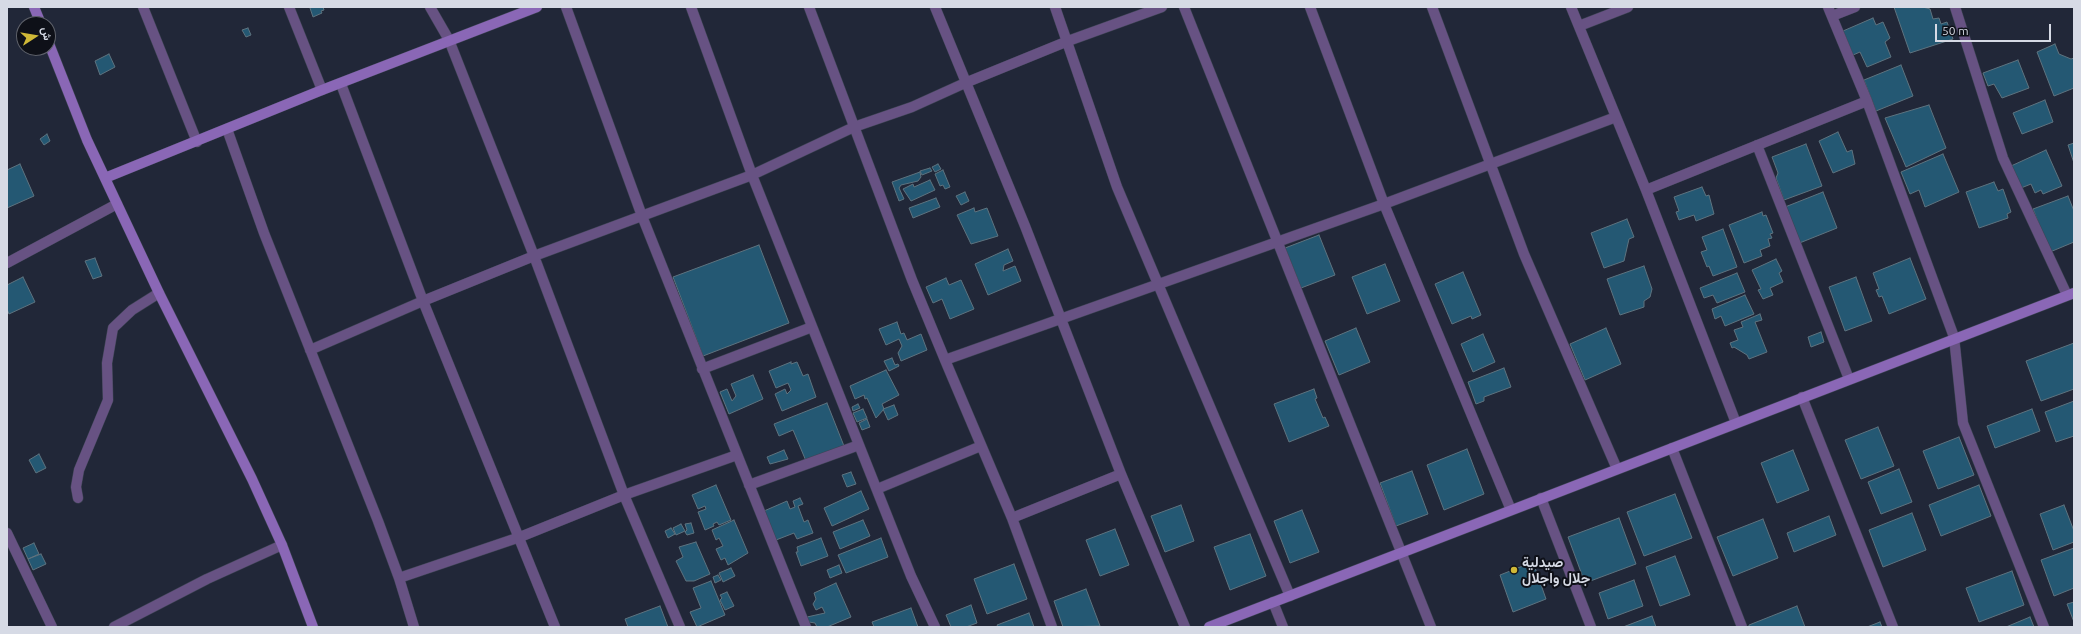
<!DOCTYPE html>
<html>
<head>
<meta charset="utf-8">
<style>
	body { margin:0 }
	#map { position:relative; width:2081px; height:634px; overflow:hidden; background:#212738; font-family:Ubuntu,Vazirmatn,sans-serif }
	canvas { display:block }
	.frame { position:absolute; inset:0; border:8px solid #d6dae5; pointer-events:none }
	.north { position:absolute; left:16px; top:16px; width:40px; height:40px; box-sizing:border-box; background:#0e1018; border:1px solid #5e616a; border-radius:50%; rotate:78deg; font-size:11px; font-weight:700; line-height:16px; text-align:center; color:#d6dae5 }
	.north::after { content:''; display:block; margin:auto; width:14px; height:18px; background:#cfb837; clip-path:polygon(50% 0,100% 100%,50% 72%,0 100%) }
	.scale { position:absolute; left:1935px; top:24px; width:116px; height:18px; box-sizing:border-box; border:2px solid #d6dae5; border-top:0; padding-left:5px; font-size:12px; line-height:14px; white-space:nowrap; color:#d6dae5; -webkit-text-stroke:3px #0e1018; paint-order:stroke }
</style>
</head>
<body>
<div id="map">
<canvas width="2081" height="634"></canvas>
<div class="frame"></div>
<div class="north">ش</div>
<div class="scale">50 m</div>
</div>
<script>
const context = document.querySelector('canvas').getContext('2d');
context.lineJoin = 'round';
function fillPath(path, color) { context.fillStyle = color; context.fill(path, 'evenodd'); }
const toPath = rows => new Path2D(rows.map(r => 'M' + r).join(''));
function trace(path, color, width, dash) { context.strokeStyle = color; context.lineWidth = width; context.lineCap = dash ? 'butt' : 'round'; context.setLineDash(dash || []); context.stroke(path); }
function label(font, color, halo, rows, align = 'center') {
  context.font = font + ' Ubuntu,Vazirmatn,sans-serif'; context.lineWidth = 4; context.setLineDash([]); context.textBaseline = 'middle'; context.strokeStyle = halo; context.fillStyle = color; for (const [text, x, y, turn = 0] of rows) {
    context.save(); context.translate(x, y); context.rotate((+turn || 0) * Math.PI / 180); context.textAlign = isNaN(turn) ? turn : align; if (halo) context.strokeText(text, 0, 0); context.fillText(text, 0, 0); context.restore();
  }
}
const building = toPath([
	[312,7,323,7,324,10,321,11,322,13,313,17,310,8,312,7],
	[1894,7,1923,7,1930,9,1933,19,1939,18,1941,24,1947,22,1953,39,1910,53,1894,7],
	[1873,18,1876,25,1883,22,1890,38,1885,42,1891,57,1867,67,1860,52,1853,55,1843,31,1873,18],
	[248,28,251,35,246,37,242,30,248,28],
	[2055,44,2059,54,2071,59,2074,58,2074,88,2054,96,2037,52,2055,44],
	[109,54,115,67,100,75,95,61,109,54],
	[2018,60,2029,88,2002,98,1994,84,1988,86,1983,73,2018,60],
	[1901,65,1913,96,1876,111,1864,80,1901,65],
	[2045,100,2053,122,2022,134,2013,113,2045,100],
	[1929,105,1946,148,1906,167,1885,118,1929,105],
	[1838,132,1847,152,1852,150,1855,164,1833,173,1819,141,1838,132],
	[47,134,50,141,44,145,40,139,47,134],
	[2074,143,2074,163,2068,145,2074,143],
	[1806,144,1822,186,1784,200,1776,178,1778,173,1772,157,1806,144],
	[2046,150,2062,186,2043,194,2041,190,2035,193,2031,184,2021,188,2011,166,2046,150],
	[1943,154,1959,192,1925,207,1919,190,1910,194,1901,172,1943,154],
	[20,164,34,196,7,208,7,170,20,164],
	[938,164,941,169,935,172,932,167,938,164],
	[930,168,932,171,922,175,920,171,930,168],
	[943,170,950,187,945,189,943,185,940,186,935,174,943,170],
	[920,172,921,177,918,181,901,185,899,188,904,199,899,201,892,182,920,172],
	[930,180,935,190,911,201,903,189,913,184,914,187,930,180],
	[1994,182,1998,191,2003,189,2011,212,2007,214,2008,218,1979,228,1966,192,1994,182],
	[1702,187,1706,196,1709,195,1714,214,1696,221,1694,215,1679,220,1676,212,1679,211,1674,197,1702,187],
	[965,192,969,201,961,205,956,196,965,192],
	[1823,192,1837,228,1797,244,1785,207,1823,192],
	[2068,196,2074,211,2074,242,2050,252,2033,209,2068,196],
	[936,198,940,207,913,218,909,208,936,198],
	[974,208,975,212,987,208,998,236,971,244,957,215,974,208],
	[1762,212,1763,216,1766,215,1773,233,1770,234,1772,238,1768,239,1770,246,1760,250,1762,256,1744,263,1729,225,1762,212],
	[1627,219,1634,237,1629,239,1624,261,1604,268,1591,233,1627,219],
	[1723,229,1737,267,1713,276,1709,266,1707,267,1701,252,1707,250,1702,237,1723,229],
	[1319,235,1335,275,1301,288,1285,248,1319,235],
	[759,245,789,323,703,356,673,277,759,245],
	[1008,249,1013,261,1004,265,1003,271,1015,266,1021,281,988,295,975,264,1008,249],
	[95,258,102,276,93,279,85,261,95,258],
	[1910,258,1926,299,1889,314,1882,296,1879,297,1876,290,1879,289,1873,273,1910,258],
	[1776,259,1782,271,1779,273,1783,282,1770,288,1773,295,1763,299,1758,290,1761,289,1752,270,1776,259],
	[1385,264,1400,301,1367,314,1352,277,1385,264],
	[1644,266,1652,289,1650,297,1644,301,1644,307,1620,315,1607,279,1644,266],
	[1463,272,1481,315,1472,319,1471,316,1452,324,1435,284,1463,272],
	[1737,273,1745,292,1717,303,1713,295,1704,298,1700,288,1737,273],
	[23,277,35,302,9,314,7,309,7,285,23,277],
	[1856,277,1872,321,1845,331,1829,287,1856,277],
	[946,278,949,285,961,280,974,309,950,319,942,299,933,303,926,287,946,278],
	[1745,295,1754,314,1725,326,1721,316,1715,319,1712,309,1745,295],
	[1760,314,1762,320,1755,322,1767,352,1749,359,1747,355,1734,347,1732,348,1730,343,1738,340,1734,330,1743,327,1741,322,1760,314],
	[897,322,901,334,904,333,907,340,921,334,927,350,901,361,898,353,902,346,899,339,886,345,879,329,897,322],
	[1356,328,1370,362,1339,375,1325,341,1356,328],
	[1606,328,1621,364,1585,380,1570,344,1606,328],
	[1821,332,1824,342,1811,347,1808,337,1821,332],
	[1483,334,1495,362,1473,372,1461,344,1483,334],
	[2074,343,2074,389,2041,401,2026,361,2074,343],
	[892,358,895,365,898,364,899,366,889,371,884,361,892,358],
	[791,362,791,364,797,362,803,376,808,374,816,397,782,411,775,394,785,389,787,394,791,390,788,383,776,388,769,371,791,362],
	[1504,368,1511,387,1484,397,1484,401,1476,404,1468,382,1504,368],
	[886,370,899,395,882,404,884,409,876,418,867,398,865,399,864,395,855,399,850,386,886,370],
	[753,375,763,399,729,414,720,392,727,389,732,401,736,396,731,384,753,375],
	[1314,389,1317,398,1315,399,1323,418,1325,417,1329,426,1289,442,1274,404,1314,389],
	[2074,401,2074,436,2056,442,2045,412,2074,401],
	[827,403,844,446,806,461,793,430,779,436,774,424,827,403],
	[858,404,860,408,853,411,852,407,858,404],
	[894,405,898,415,888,420,883,409,894,405],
	[863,409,867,418,857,422,853,413,863,409],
	[2032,409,2040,431,1995,448,1987,426,2032,409],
	[867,419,870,427,862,430,859,423,867,419],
	[1878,427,1894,466,1861,479,1845,440,1878,427],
	[1959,437,1974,475,1938,489,1923,451,1959,437],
	[1467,449,1484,494,1444,510,1427,465,1467,449],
	[784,450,788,459,770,464,767,457,784,450],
	[1793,450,1809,490,1777,503,1761,463,1793,450],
	[39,454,46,468,36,473,29,460,39,454],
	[1899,469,1912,502,1881,514,1868,482,1899,469],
	[1412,471,1428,514,1396,526,1380,483,1412,471],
	[851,472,856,484,847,487,842,475,851,472],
	[716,485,731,520,719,525,717,522,713,524,714,526,705,530,698,512,706,509,705,506,698,509,692,495,716,485],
	[1979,485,1991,516,1941,536,1929,505,1979,485],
	[861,491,869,509,832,526,824,508,861,491],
	[1675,494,1692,538,1644,556,1627,512,1675,494],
	[800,498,803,504,798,506,804,522,808,520,813,533,797,539,794,533,776,540,764,511,787,501,790,509,795,507,793,501,800,498],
	[1181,505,1194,541,1165,552,1151,516,1181,505],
	[2064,505,2074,531,2074,542,2053,550,2040,514,2064,505],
	[1302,510,1319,552,1290,563,1274,521,1302,510],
	[1912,513,1926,550,1883,567,1869,530,1912,513],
	[1829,516,1836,535,1794,552,1787,533,1829,516],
	[1619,518,1636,564,1585,583,1568,537,1619,518],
	[1763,519,1778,558,1733,576,1717,537,1763,519],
	[734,520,748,553,728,565,725,558,721,560,716,549,723,546,719,538,716,540,712,530,734,520],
	[863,520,870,536,840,549,833,532,863,520],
	[691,523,694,533,687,535,685,532,687,530,685,524,691,523],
	[681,524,685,531,676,535,673,528,681,524],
	[671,528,675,534,668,538,665,531,671,528],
	[1115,529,1129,565,1100,576,1086,540,1115,529],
	[1250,534,1266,576,1230,590,1214,547,1250,534],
	[821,538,828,556,801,566,796,552,798,552,797,547,821,538],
	[881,538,888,557,846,573,838,555,881,538],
	[696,542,710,574,694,581,686,581,676,561,683,557,679,547,696,542],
	[34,543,39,554,28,559,23,548,34,543],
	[2074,548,2074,588,2054,596,2041,560,2074,548],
	[41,554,46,564,33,570,28,559,41,554],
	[1675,556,1690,595,1660,606,1646,567,1675,556],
	[1533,562,1546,599,1513,612,1500,575,1533,562],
	[1014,564,1027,599,987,614,974,579,1014,564],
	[839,565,842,573,830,578,827,570,839,565],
	[731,568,735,576,723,582,719,573,731,568],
	[2012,571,2024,605,1979,622,1966,588,2012,571],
	[718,575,721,580,715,583,713,577,718,575],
	[1634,580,1643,606,1608,619,1599,593,1634,580],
	[711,581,725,615,697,627,690,612,701,608,693,588,711,581],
	[836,583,851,617,827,627,817,627,815,623,809,622,807,617,825,613,822,607,816,610,813,604,816,599,814,593,836,583],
	[1086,589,1100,626,1063,627,1054,601,1086,589],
	[727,592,734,606,725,610,720,600,722,598,720,595,727,592],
	[2074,602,2074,622,2067,604,2074,602],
	[971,605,977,623,966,627,951,627,946,615,971,605],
	[660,606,668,627,628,627,625,619,660,606],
	[1797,606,1805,627,1749,627,1749,625,1797,606],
	[911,608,918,627,874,627,872,622,911,608],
	[1029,613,1034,627,998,627,997,625,1029,613],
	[1652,616,1656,627,1623,627,1652,616],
	[2030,617,2034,627,2006,627,2030,617],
	[1880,622,1882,627,1867,627,1880,622]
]);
const street = toPath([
	[143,7,197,142],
	[289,7,322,90],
	[430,7,449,40,534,256,624,495,680,627],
	[566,7,642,216,806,627],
	[691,7,752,175,911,576,935,627],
	[809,7,912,280,945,360],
	[935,7,1025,226,1121,474,1185,627],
	[1055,7,1117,187,1290,596],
	[1184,7,1431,627],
	[1310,7,1384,204,1511,510],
	[1432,7,1524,254,1617,469],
	[1571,7,1646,190,1736,423],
	[1828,7,1867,101,1954,337,1963,423,2044,627],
	[1955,7,2003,158,2067,295],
	[1832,16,1855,7],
	[1579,26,1628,7],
	[341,84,423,301,555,627],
	[227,129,264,233,378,521,399,578,414,627],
	[1757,145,1849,379],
	[1646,190,1867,101],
	[7,263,117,204],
	[310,350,423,301,534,256,752,175,854,127,912,107,965,83,1068,41,1162,7],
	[702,369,812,327],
	[1802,397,1893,627],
	[1672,448,1742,627],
	[749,485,859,445],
	[877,489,981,446],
	[78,498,76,487,79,470,108,400,107,363,113,328,132,310,159,293],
	[1541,498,1591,627],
	[1012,518,1121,474],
	[7,533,52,627],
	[399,578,520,537,624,495,737,455],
	[1273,602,1283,627],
	[114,627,207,579,282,545],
	[1052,627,1012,518,945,360,1384,204,1616,117]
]);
const secondary = toPath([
	[34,7,41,24],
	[48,41,87,140,159,293,252,479,282,545,313,627],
	[105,178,322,90,537,7],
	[1209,627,2074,293]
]);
const markers = [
	[1514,570,4,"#cfb837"]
];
const poiNames = [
	["صيدلية",1522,562],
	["جلال واجلال",1522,578]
];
fillPath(building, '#245873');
trace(building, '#5e737f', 1);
trace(street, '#3e4454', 11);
trace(secondary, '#3e4454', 11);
trace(street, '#675283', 10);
trace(secondary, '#8a67b6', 10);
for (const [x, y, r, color] of markers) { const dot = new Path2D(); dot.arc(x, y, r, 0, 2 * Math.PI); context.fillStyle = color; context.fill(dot); trace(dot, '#0e1018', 1.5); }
label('bold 14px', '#d6dae5', '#0e1018', poiNames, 'left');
</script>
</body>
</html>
